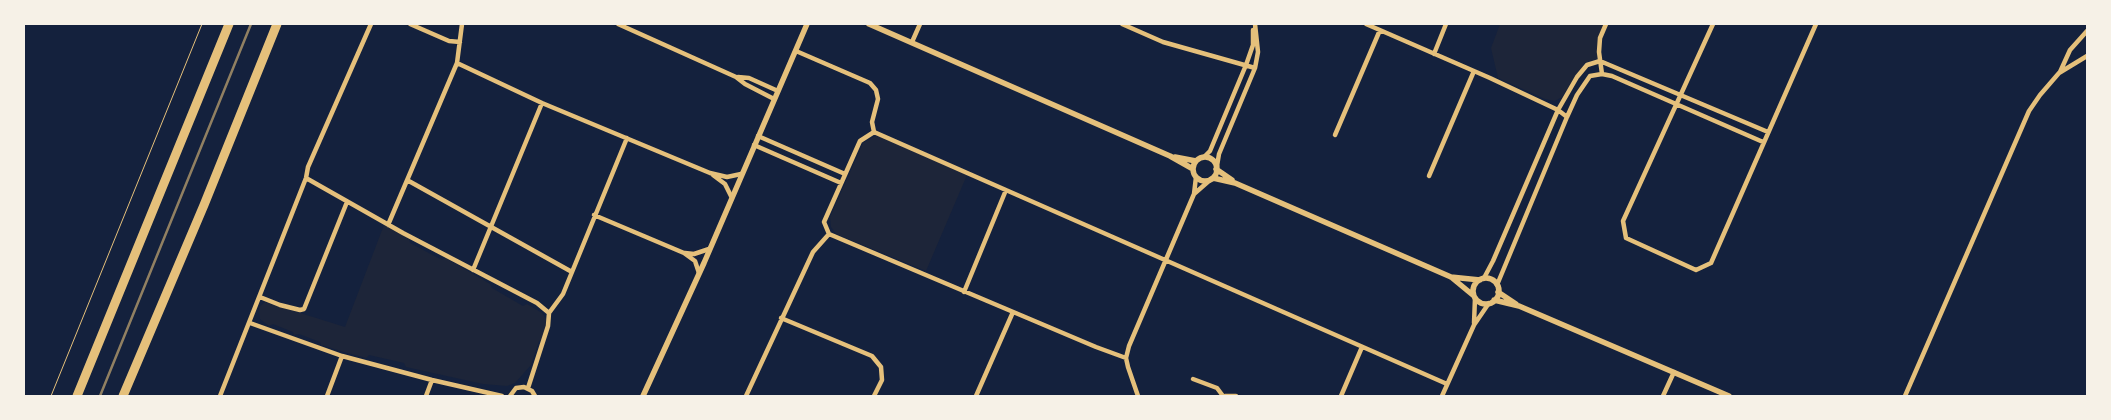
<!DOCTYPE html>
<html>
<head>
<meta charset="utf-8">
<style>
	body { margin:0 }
	#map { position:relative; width:2111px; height:420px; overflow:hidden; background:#14213d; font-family:Montserrat,sans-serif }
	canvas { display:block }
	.frame { position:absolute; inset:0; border:25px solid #f6f1e7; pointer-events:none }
</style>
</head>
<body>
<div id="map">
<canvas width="2111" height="420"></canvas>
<div class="frame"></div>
</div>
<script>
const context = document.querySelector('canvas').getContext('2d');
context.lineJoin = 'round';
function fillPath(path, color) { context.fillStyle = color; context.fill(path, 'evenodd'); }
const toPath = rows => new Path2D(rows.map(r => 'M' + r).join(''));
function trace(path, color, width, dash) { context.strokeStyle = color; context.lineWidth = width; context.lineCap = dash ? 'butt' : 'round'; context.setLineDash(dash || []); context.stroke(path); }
const green = toPath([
	[1500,24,1604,24,1598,38,1597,59,1585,63,1562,97,1555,101,1545,99,1498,78,1491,48],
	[875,136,882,137,967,175,926,271,836,234,831,227,830,217,863,143],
	[384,225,409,238,410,243,442,260,446,258,490,284,492,288,523,306,527,304,542,313,546,319,547,326,543,340,539,341,531,365,515,383,507,386,483,384,406,367,404,363,369,355,366,358,344,352,321,345,320,342,299,334,294,335,293,332,273,324,269,326,260,319,259,307,265,302,345,327]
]);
const path = toPath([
	[51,396,202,24]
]);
const minor = toPath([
	[410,24,449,41,460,42],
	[618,24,736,77,745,84,774,99],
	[1122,24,1163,42,1255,68],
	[1366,24,1490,78,1558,110,1567,117],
	[1713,24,1623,221,1626,238,1696,270,1711,263,1816,24],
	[912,42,920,24],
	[796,51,870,83,876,90,878,99,872,122,874,132],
	[1434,54,1446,24],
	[457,63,542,103,710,173,727,177,741,174],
	[2060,72,2070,50,2087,31],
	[1602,74,1599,52,1600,38,1606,24],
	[738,77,749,78,778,91],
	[1335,135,1380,30],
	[758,136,845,174],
	[754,145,841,183],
	[1204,157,1210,151,1246,65,1253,45,1253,30],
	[1217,166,1219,154,1255,68,1258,52,1255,24],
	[713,175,725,184,731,196],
	[1429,176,1474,71],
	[306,178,403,233,537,303,549,313,548,326,528,388],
	[407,180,572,272],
	[1194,194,1210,180],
	[594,215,684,253,695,261,699,273],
	[388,225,457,63,462,24],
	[685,253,694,254,709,249],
	[473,270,542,103],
	[1484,278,1493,261,1558,110,1577,77,1587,65,1600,61,1768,132],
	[1497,285,1567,117,1577,95,1590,76,1602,74,1612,76,1763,142],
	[964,292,1006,190],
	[260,297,280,305,300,310,304,309,347,202],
	[549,313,563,294,627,138],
	[781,318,872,356,881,367,882,380,874,396],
	[250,323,342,356,432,380,502,396],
	[1474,323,1475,298],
	[1126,358,1096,347,829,234,824,222,860,141,874,132,1447,384],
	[1193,379,1217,388,1223,396],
	[220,396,306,178,308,167,371,24],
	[327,396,342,356],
	[426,396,432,380],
	[510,396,516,388,524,387,532,391,535,396],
	[746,396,813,252,829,234],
	[976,396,1013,312],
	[1138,396,1128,367,1126,358,1129,346,1194,194,1196,177],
	[1225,396,1236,396],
	[1341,396,1362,347],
	[1442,396,1474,325,1489,303],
	[1663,396,1674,372],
	[1905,396,2029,111,2040,95,2059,73,2087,56]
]);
const tertiary = toPath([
	[869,24,1170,156,1193,169],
	[1175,157,1196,161],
	'1193 169a12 12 0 1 1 24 0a12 12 0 1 1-24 0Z',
	[1216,169,1232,180],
	[1213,178,1235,183,1451,277,1474,296],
	[1451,277,1480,280],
	'1473 291a13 13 0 1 1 26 0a13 13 0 1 1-26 0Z',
	[1498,292,1516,304],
	[1494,300,1519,306,1729,396],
	[643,396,704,263,807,24]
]);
const motorway = toPath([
	[77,396,229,24],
	[123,396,204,205,277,24]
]);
const rail = toPath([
	[100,396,251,24]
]);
fillPath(green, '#1d2539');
trace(path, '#e5c07b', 1);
trace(minor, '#e5c07b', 4.5);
trace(tertiary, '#e5c07b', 5.5);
trace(motorway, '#e5c07b', 9);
trace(rail, '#918062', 2.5);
</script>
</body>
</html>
